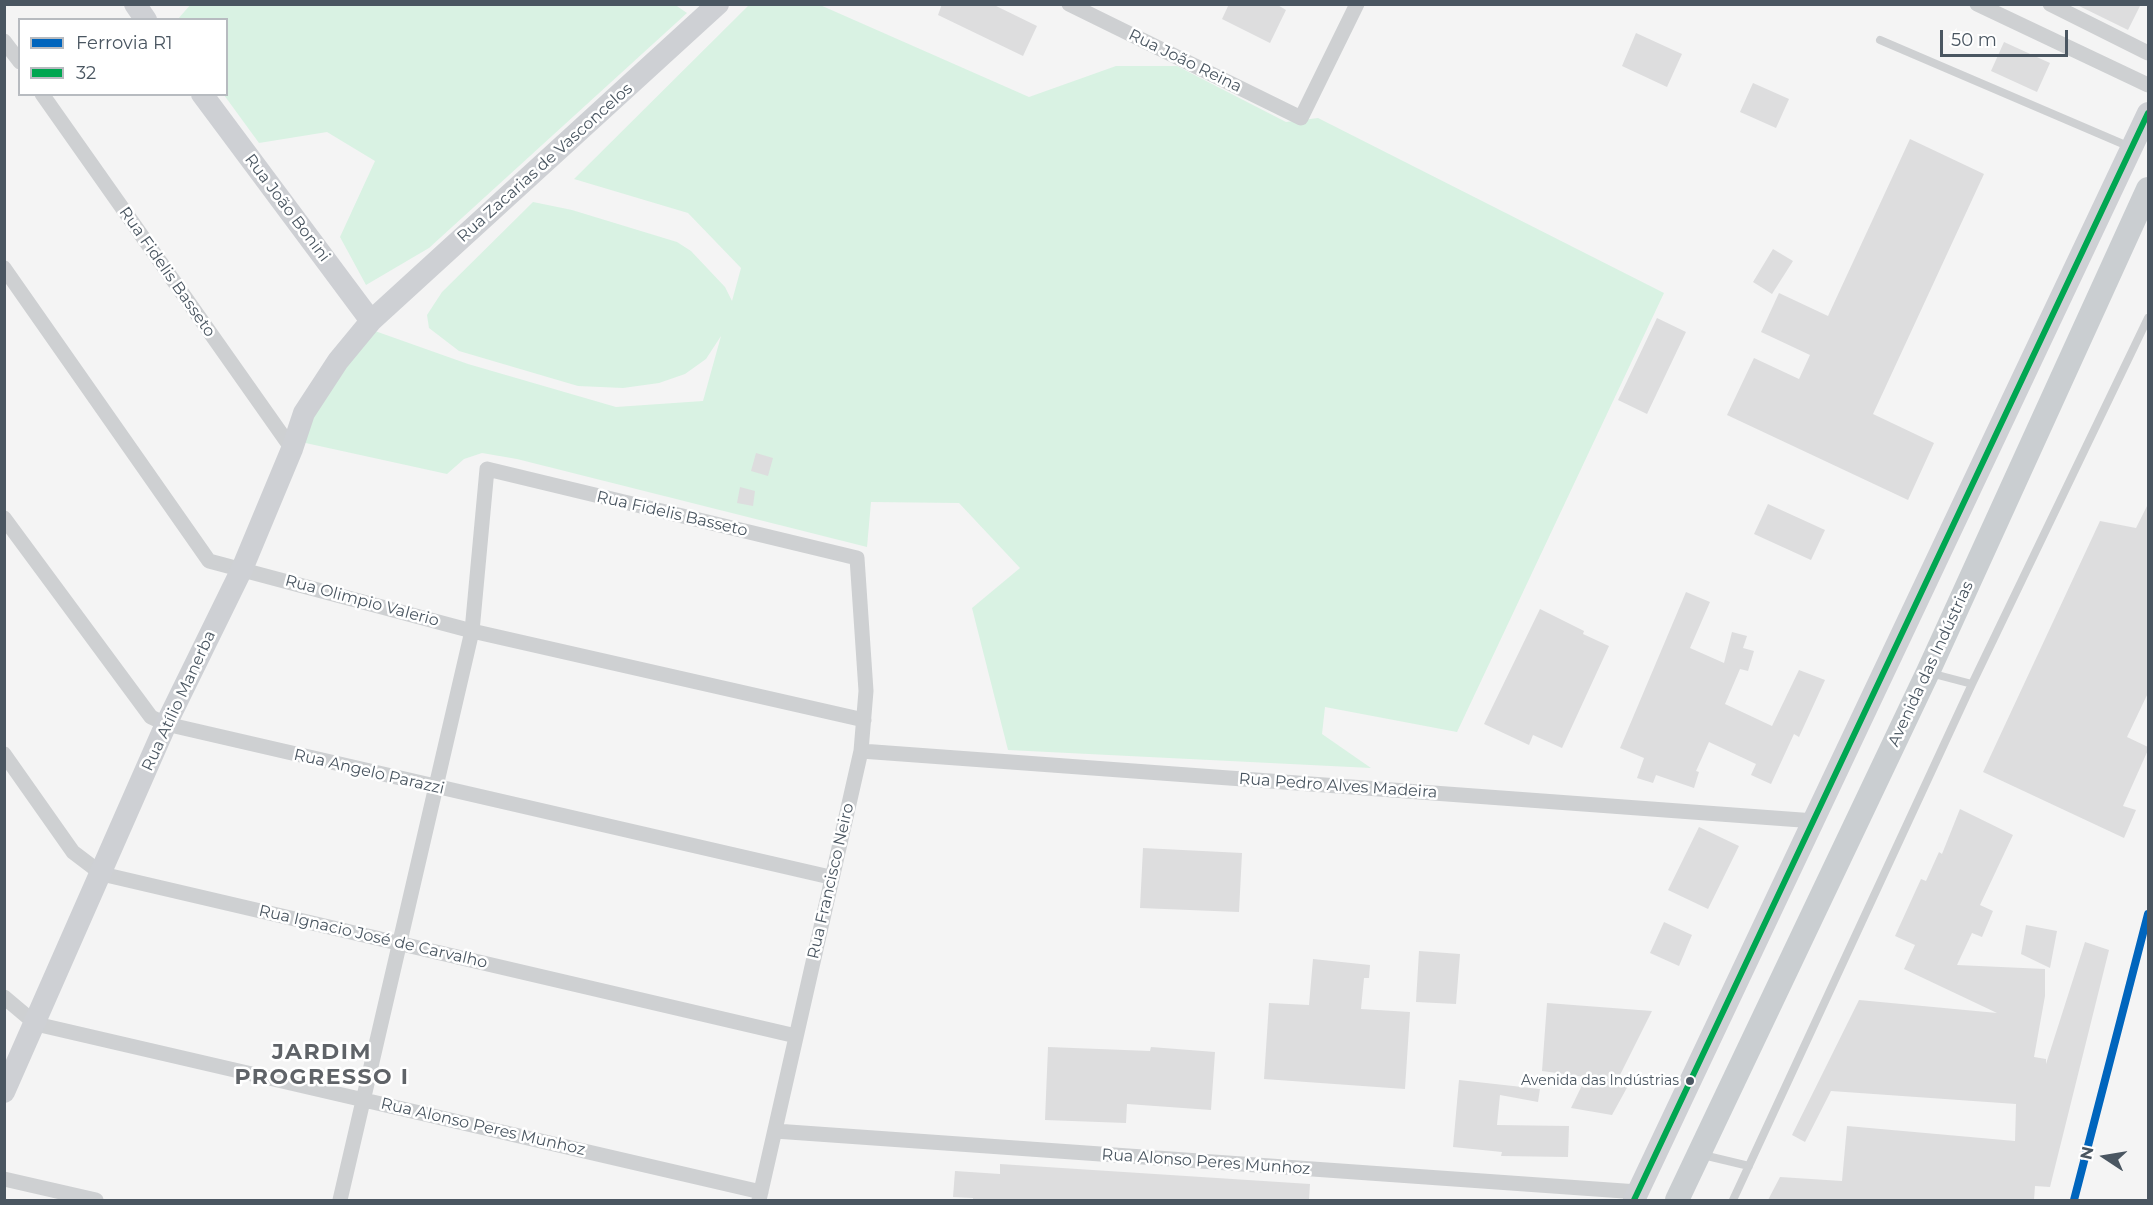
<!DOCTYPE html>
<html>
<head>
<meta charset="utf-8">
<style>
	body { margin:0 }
	#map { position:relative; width:2153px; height:1205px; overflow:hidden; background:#f4f4f4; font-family:Montserrat,sans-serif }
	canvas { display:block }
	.frame { position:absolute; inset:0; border:6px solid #4a5661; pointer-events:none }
	.legend { position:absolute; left:18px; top:18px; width:210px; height:78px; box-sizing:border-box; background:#fff; border:2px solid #b7bbc0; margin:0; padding:8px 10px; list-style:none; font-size:18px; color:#4a5661 }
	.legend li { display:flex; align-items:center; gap:12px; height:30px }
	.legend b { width:30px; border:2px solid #b7bbc0 }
	.north { position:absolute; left:2075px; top:1127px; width:60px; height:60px; -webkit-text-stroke:4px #fff; paint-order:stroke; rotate:282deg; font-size:16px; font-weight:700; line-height:24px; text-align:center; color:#4a5661 }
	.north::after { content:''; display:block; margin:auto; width:21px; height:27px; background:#4a5661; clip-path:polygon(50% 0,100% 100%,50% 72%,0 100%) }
	.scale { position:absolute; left:1940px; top:30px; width:128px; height:27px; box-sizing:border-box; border:3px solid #4a5661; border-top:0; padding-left:8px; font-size:18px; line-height:21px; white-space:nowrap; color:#4a5661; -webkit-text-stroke:4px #fff; paint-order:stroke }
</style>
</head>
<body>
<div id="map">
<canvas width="2153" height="1205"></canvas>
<div class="frame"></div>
<ul class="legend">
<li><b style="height:8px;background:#0065bd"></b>Ferrovia R1</li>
<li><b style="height:8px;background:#00a651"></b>32</li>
</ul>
<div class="north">N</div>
<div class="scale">50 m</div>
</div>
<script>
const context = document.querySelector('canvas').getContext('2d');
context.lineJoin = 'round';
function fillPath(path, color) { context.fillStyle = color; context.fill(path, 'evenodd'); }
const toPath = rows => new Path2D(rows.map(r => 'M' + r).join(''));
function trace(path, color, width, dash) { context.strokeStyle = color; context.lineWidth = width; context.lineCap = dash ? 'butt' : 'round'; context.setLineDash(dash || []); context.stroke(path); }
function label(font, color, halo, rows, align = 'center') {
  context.font = font + ' Montserrat,sans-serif'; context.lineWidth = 5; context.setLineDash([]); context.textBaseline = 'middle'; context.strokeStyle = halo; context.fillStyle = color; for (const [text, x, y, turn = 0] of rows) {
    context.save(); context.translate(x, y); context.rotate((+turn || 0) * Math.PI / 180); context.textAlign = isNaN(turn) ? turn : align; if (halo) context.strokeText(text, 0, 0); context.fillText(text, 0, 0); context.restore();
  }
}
const green = toPath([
	[191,4,674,4,687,13,429,248,366,285,340,237,375,161,327,132,259,143,224,95,226,94,226,20,178,19],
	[749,5,820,5,1029,97,1116,66,1177,66,1286,122,1318,118,1664,293,1457,732,1325,707,1322,734,1371,768,1008,750,972,608,1020,568,959,503,871,502,867,547,517,459,482,453,464,459,447,474,301,442,330,378,375,331,468,364,616,407,703,401,721,336,706,359,685,374,659,383,623,388,578,386,459,351,429,328,427,315,442,292,533,202,572,210,677,242,691,251,725,287,732,301,741,268,688,213,574,179]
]);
const building = toPath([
	[942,4,992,4,1037,26,1023,56,938,15],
	[1229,4,1276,4,1286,10,1270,43,1222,19],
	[2075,4,2141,4,2128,30],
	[1636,33,1682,54,1667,87,1622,66],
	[2004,42,2050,63,2037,92,1991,71],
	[1753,83,1789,99,1776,128,1740,112],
	[1910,139,1984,174,1873,414,1934,443,1908,500,1727,415,1754,358,1799,379,1810,355,1761,332,1779,293,1828,316],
	[1773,249,1793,261,1772,294,1753,282],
	[1657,318,1686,332,1647,414,1618,400],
	[756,453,773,458,768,476,751,471],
	[740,487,755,491,753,506,737,503],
	[1768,504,1825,530,1811,560,1754,534],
	[2148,504,2148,693,2127,737,2148,747,2148,750,2123,806,2136,810,2124,838,1983,772,2100,521,2136,528],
	[1686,592,1710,602,1690,648,1724,663,1732,632,1747,636,1743,648,1754,651,1748,671,1740,669,1725,704,1772,726,1799,670,1825,680,1799,737,1794,734,1771,784,1751,775,1756,764,1709,742,1696,771,1699,772,1694,788,1656,775,1653,783,1637,778,1644,758,1620,748],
	[1540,609,1584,631,1583,634,1609,646,1562,748,1533,735,1529,745,1484,724],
	[1960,809,2013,835,1980,905,1993,911,1982,937,1972,933,1957,965,2045,969,2045,996,2034,1057,2046,1059,2046,1064,2085,942,2109,950,2050,1187,2035,1186,2034,1200,1768,1200,1780,1177,1842,1181,1847,1126,2015,1141,2016,1104,1831,1091,1805,1142,1792,1135,1859,1000,1997,1013,1904,969,1915,945,1895,936,1921,879,1926,881,1939,852,1942,854],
	[1699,827,1739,846,1708,909,1668,890],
	[1143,848,1242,853,1239,912,1140,908],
	[1664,922,1692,935,1679,966,1650,953],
	[2026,925,2057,931,2050,968,2021,954],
	[1419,951,1460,954,1456,1004,1416,1002],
	[1313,959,1370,965,1369,978,1364,978,1361,1009,1410,1012,1405,1089,1264,1079,1269,1003,1309,1005],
	[1547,1003,1652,1011,1616,1083,1629,1084,1612,1115,1571,1108,1586,1077,1542,1071],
	[1048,1047,1150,1051,1151,1047,1215,1052,1211,1110,1127,1104,1126,1123,1045,1120],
	[1459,1080,1540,1089,1538,1102,1500,1095,1497,1125,1569,1126,1568,1157,1501,1156,1502,1152,1453,1147],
	[1000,1164,1310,1184,1309,1200,973,1200,973,1198,953,1197,955,1171,1000,1174]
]);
const lane = toPath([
	[1880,40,2130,147],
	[1930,673,1972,684],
	[1703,1155,1749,1166],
	[1733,1200,1972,684,2148,318]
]);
const street = toPath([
	[1069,4,1301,118,1357,4],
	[1977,4,2148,85],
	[2050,4,2148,53],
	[4,41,20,62],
	[42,94,292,449],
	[4,268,209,561,472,631,864,720],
	[4,518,151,717,166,724,830,877],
	[861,751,1815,821],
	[4,754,73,852,102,874,796,1036],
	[4,997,36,1024,761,1192],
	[775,1131,1638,1192],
	[4,1179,96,1200],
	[340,1200,472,631,487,469,857,558,866,691,861,751,759,1200]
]);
const secondary = toPath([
	[135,4,146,20],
	[202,94,371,321],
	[4,1092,166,724,242,569,292,449,304,413,338,361,371,321,718,4],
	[1634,1200,2148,113]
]);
const primary = toPath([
	[1677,1200,1928,672,2148,189]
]);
const bus1 = toPath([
	[1634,1200,2148,113]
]);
const rail1 = toPath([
	[2074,1200,2148,914]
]);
const markers = [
	[1690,1081,5,"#4a5661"]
];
const busNames = [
	["Avenida das Indústrias",1679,1081]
];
const streetNames = [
	["Rua João Reina",1185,61,26],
	["Rua Zacarias de Vasconcelos",545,163,-42],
	["Rua João Bonini",287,208,53],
	["Rua Fidelis Basseto",167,272,55],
	["Rua Fidelis Basseto",672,514,13],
	["Rua Olimpio Valerio",362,601,15],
	["Avenida das Indústrias",1931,664,-65],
	["Rua Atílio Manerba",179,701,-65],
	["Rua Angelo Parazzi",369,772,13],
	["Rua Pedro Alves Madeira",1338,786,4],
	["Rua Francisco Neiro",831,881,-77],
	["Rua Ignacio José de Carvalho",373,937,13],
	["Rua Alonso Peres Munhoz",483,1127,13],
	["Rua Alonso Peres Munhoz",1206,1162,4]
];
const districtNames = [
	["JARDIM",322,1053],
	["PROGRESSO I",322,1078]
];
fillPath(green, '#d9f2e3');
fillPath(building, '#ddddde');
trace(lane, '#ced0d2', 8);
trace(street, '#ced0d2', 15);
trace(secondary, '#ced0d4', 22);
trace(primary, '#caced1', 24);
trace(bus1, '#00a651', 6);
trace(rail1, '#0065bd', 8);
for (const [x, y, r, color] of markers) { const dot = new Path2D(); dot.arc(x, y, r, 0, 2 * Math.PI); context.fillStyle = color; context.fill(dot); trace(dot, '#fff', 2); }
label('14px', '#4a5661', '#fff', busNames, 'right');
label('16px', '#4a5661', '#fff', streetNames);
context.letterSpacing = '1.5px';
label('bold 22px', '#5f6368', '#fff', districtNames);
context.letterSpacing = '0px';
</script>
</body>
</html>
